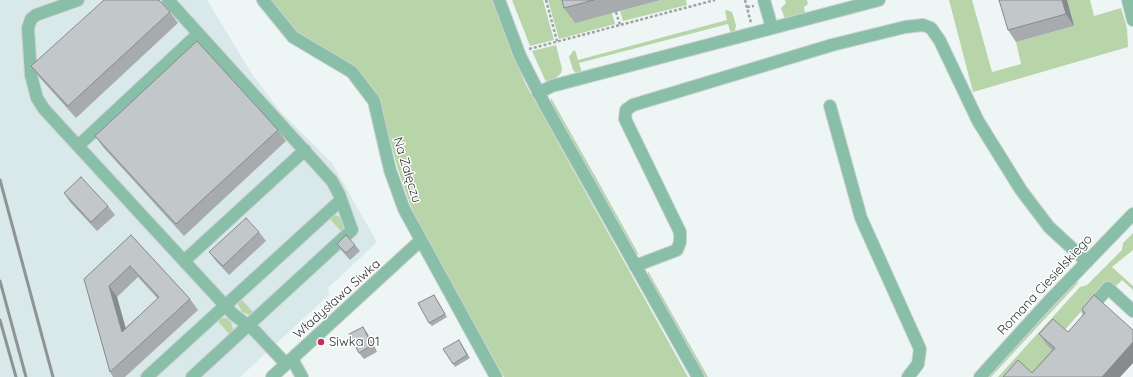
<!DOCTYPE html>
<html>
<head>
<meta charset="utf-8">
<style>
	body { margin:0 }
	canvas { display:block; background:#eef5f5 }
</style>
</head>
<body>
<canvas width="1133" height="377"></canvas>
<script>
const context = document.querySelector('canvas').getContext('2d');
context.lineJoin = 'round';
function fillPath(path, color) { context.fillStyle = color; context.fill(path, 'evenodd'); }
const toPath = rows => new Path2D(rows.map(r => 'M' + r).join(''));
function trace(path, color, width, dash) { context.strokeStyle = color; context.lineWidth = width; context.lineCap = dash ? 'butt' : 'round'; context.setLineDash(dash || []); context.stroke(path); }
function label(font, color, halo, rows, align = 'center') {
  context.font = font + ' Quicksand,sans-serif'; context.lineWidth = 3; context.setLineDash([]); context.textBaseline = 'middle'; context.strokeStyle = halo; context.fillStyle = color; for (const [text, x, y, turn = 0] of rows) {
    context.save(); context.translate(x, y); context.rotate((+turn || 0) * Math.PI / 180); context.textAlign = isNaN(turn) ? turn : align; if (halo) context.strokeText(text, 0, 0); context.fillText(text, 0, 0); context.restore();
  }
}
const built = toPath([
	[0,0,207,0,252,74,280,111,332,163,377,242,328,288,329,295,240,377,0,377]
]);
const green = toPath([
	[266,0,492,0,525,83,688,377,504,377,427,240,411,207,398,169,379,101,373,89,366,80,351,67,293,31],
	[512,0,543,0,554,40,530,46],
	[548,0,569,0,612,13,615,24,559,39],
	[661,0,686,0,687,5,623,21,620,11],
	[785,0,807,0,808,4,804,7,805,14,785,19,781,8,786,3],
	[949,0,972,0,992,72,1021,64,1016,42,1074,26,1067,0,1090,0,1094,16,1121,8,1127,28,1128,47,973,92],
	[727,10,732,12,736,25,735,31,731,34,728,24,579,63,582,73,576,73,573,70,569,57,573,51,575,50,578,60,727,20,725,11],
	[556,45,562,69,561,73,554,80,546,82,532,51],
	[551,98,595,176,639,255,635,252,598,187,551,102],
	[335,215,342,218,345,226,342,232,328,217],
	[1133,233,1133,250,1112,267,1133,286,1133,290,1122,280,1115,287,1108,281,1063,332,1048,345,1056,353,1041,372,1021,377,998,377,1080,287,1087,285,1122,250,1123,243],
	[648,271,671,312,708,377,705,377,648,275],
	[1079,282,991,377,989,377,1048,312,1075,283],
	[240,298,254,313,250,315,242,312,238,304],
	[220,318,226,318,231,322,233,330,230,335,217,320]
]);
const path = toPath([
	[546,0,557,41],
	[745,0,751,23],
	[747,7,754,6],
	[616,12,620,25],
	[529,49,715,0]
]);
const minor = toPath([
	[168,0,332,181,339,194,352,230,192,377],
	[263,0,293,37,352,72,374,101,390,170,404,209,496,377],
	[499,0,520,56,545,105,698,377],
	[764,0,772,28],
	[1128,0,1133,20],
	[198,34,78,146,184,261,305,150],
	[538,93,552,86,571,81,879,0],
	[830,106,861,218,920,349,918,364,908,377],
	[78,146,44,109,37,98,31,75,28,28,31,19,36,15,78,0],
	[184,261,233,314,255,331,286,364],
	[635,266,677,250,680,242,680,232,625,119,626,110,633,105,832,45,905,27,923,25,931,28,940,41,978,121,1021,190,1049,227,1087,262],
	[1088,311,1108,288,1133,311],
	[292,359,302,377],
	[147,377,341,200],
	[272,377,420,241],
	[980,377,1049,301,1133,214]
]);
const rail = toPath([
	[0,180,53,377],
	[0,281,26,377],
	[0,320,16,377]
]);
const wall = toPath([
	[562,0,661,0,575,23,564,8],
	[999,0,1067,0,1074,26,1016,42,1008,30],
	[170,12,178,23,76,118,40,78,31,66],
	[278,130,286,141,184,236,103,147,95,136],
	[64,193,108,206,115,215,97,231,70,202],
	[259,232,266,241,229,275,216,261,209,252],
	[131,235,190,299,198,310,125,377,113,377,110,372,84,279],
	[138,277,158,299,125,328,117,297],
	[337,244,355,245,360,251,350,260,341,250],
	[436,298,447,317,432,326,429,323],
	[1082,309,1133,330,1133,363,1120,377,1003,377,1032,373,1052,350,1047,345,1039,334,1068,332,1085,313],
	[363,327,367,333,377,352,364,359,359,353],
	[461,343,470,358,455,367,443,349]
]);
const shadedWall = toPath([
	[1062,0,1067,0,1074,26,1066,14],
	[109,286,117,297,130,343,122,332],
	[363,327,367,333,377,352,372,345],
	[1133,342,1133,363,1120,377,1102,377]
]);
const building = toPath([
	[104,0,159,0,170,12,68,106,31,66,104,0],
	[562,0,594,0,564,8,562,0],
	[999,0,1062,0,1066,14,1008,30,999,0],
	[197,41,278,130,176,224,95,136,197,41],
	[81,177,108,206,91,222,64,193,81,177],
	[246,218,259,232,223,266,209,252,246,218],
	[131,235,190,299,110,372,84,279,131,235],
	[130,266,159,297,122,332,109,286,130,266],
	[346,235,355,245,346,253,337,244,346,235],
	[434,295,445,314,429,323,418,303,434,295],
	[1094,295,1133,330,1133,342,1102,377,1003,377,1018,360,1032,373,1055,348,1039,334,1053,319,1068,332,1085,313,1082,309,1094,295],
	[363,327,372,345,359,353,349,334,363,327],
	[459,340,467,355,453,364,443,349,459,340]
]);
const markers = [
	[321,342,4,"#bf3059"]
];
const streetNames = [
	["Na Załęczu",407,170,73],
	["Romana Ciesielskiego",1045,285,-47],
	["Władysława Siwka",337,299,-42]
];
const poiNames = [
	["Siwka 01",329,342]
];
fillPath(built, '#d9e8e9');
fillPath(green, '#b8d4a9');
trace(minor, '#ccd2d2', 14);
trace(path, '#9fa4a4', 2.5, [3, 2]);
trace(minor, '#89bea9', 12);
trace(rail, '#8e9393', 3);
fillPath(wall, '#a7abae');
fillPath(shadedWall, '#888b8d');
fillPath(building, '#c2c7ca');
trace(building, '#888b8d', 1);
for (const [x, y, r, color] of markers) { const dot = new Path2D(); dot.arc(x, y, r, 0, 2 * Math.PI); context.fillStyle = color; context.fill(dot); trace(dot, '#fff', 1.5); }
label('13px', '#303333', '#fff', streetNames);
label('13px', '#303333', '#fff', poiNames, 'left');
</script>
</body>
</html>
